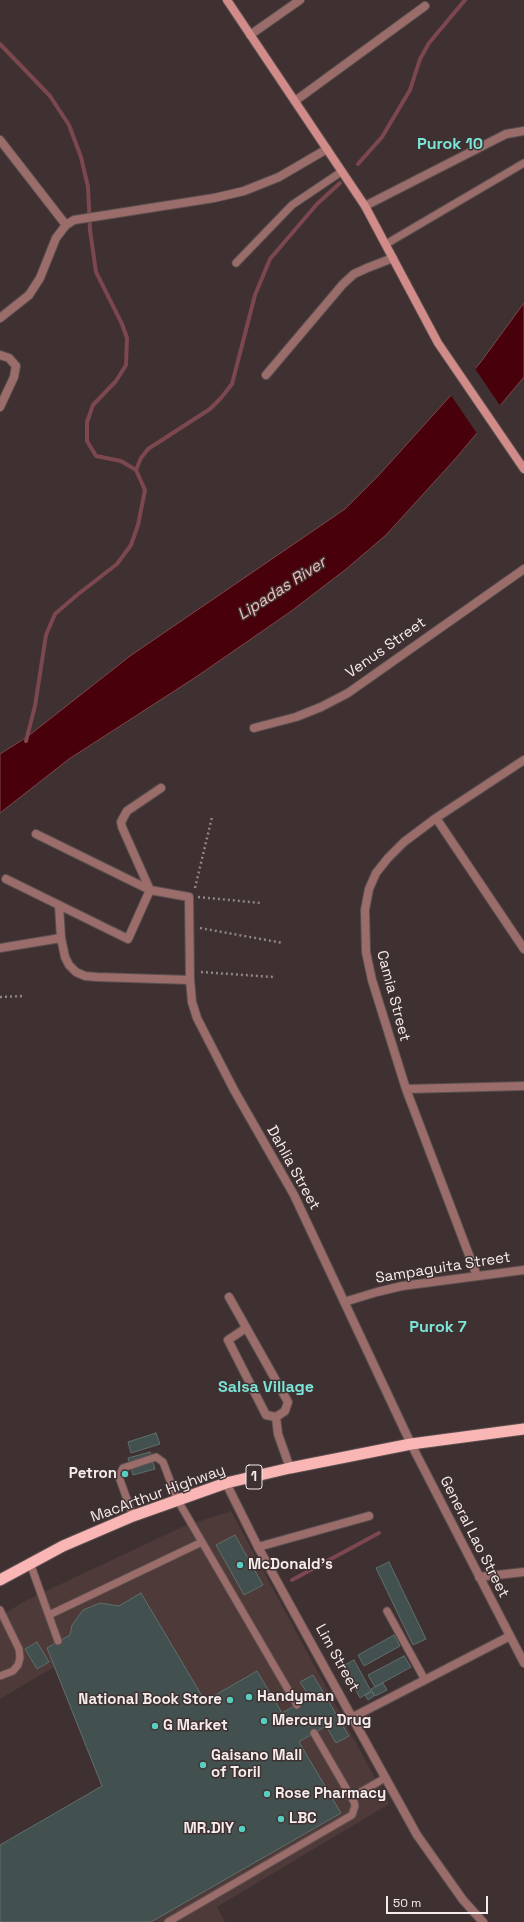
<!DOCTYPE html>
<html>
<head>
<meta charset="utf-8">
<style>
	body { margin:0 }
	#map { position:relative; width:524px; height:1922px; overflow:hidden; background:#3f3131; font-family:"Space Grotesk",sans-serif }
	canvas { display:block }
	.scale { position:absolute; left:386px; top:1896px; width:102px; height:18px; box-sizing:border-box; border:2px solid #f5eceb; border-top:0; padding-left:5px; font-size:12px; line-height:14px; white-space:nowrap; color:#f5eceb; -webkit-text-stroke:3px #3f3131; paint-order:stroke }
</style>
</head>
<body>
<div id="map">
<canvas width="524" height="1922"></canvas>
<div class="scale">50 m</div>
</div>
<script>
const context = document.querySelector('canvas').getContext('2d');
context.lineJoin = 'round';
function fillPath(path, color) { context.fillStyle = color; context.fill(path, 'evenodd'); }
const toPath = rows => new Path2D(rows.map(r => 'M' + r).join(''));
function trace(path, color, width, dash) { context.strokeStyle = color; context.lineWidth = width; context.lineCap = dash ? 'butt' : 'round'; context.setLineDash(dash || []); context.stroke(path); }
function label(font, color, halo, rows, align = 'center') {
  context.font = font + ' "Space Grotesk",sans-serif'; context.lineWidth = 3; context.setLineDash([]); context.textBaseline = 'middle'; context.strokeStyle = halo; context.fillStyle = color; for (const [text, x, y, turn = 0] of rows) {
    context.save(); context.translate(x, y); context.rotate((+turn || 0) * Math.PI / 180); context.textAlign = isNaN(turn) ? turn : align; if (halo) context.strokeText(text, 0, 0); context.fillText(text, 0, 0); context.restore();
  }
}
const built = toPath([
	[231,1511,389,1804,217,1907,225,1922,0,1922,0,1845,102,1786,54,1667,0,1699,0,1616,27,1600,182,1527]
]);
const water = toPath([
	[524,303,524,377,456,458,386,535,345,570,290,612,196,677,69,759,0,813,0,754,27,737,130,656,345,509,379,475,480,363,524,303]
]);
const pier = toPath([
	[474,367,501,407,478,435,450,394]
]);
const stream = toPath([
	[0,44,50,96,69,125,81,157,88,187,90,230,96,272,122,324,127,338,126,365,116,381,93,405,87,422,87,441,96,456,121,461,136,470,145,490,138,525,131,545,117,564,77,595,55,614,46,635,35,706,26,741],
	[358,164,382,137,410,90,420,59,429,43,465,0],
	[136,470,141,458,148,449,210,409,221,398,232,384,255,295,270,259,317,204,340,183],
	[292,1580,379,1533]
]);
const building = toPath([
	[156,1433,160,1444,131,1453,128,1442,156,1433],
	[150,1452,155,1469,133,1475,128,1458,150,1452],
	[235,1535,263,1585,244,1595,216,1545,235,1535],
	[389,1562,426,1639,413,1645,376,1568,389,1562],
	[141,1593,205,1701,257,1671,282,1713,310,1697,300,1682,313,1675,349,1736,336,1743,326,1726,299,1742,341,1813,151,1922,0,1922,0,1845,102,1786,47,1648,70,1635,72,1625,83,1610,100,1603,119,1606,141,1593],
	[394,1635,400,1646,364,1666,358,1655,394,1635],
	[37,1642,49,1662,37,1669,25,1649,37,1642],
	[404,1656,411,1667,375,1687,368,1675,404,1656],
	[354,1660,371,1691,360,1698,343,1666,354,1660],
	[383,1683,387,1690,375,1696,371,1689,383,1683],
	[372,1692,374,1696,368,1700,365,1695,372,1692]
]);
const path = toPath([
	[195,888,212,817],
	[198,897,261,903],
	[200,928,283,943],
	[201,972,273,977],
	[0,997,24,996]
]);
const service = toPath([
	[386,244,524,163],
	[236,263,292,205,341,172],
	[133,1516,119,1477,123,1468,156,1457,163,1462,177,1499,297,1705],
	[30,1563,58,1641],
	[0,1610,19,1649,20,1658,18,1665,13,1671,0,1676],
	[387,1611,425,1680],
	[49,1615,202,1542],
	[352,1797,385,1778],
	[168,1922,352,1815,355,1806,354,1802,314,1733]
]);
const minor = toPath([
	[250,35,300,0],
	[295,101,425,6],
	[0,140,66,225],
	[365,206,506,134,524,131],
	[0,355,9,358,16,366,14,377,0,407],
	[266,375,343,284,354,274,367,268,393,258],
	[254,728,296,717,321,707,348,693,524,569],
	[436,818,524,949],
	[36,834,150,890,189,897,190,980,192,1002,197,1018,234,1090,294,1195,411,1444,524,1663],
	[6,879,128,939,150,890,122,827,121,822,127,811,161,788],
	[59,905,61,938,65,957,69,965,76,972,85,976,97,977,190,980],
	[0,948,61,938],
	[406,1089,524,1086],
	[477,1276,406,1089,372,980,366,952,365,910,369,889,376,873,388,858,404,842,436,818,524,760],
	[229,1297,288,1402,285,1411,276,1417,278,1434,290,1468],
	[344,1302,377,1292,402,1286,524,1270],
	[246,1328,228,1340,266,1415,276,1417],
	[258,1547,369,1516],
	[479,1577,524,1572],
	[353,1717,510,1636]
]);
const tertiary = toPath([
	[0,318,29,295,40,278,56,238,66,225,74,220,214,198,244,191,279,177,327,149],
	[226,1483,258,1547,417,1835,463,1900,483,1922]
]);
const secondary = toPath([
	[227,0,365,206,438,343,524,469]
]);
const trunk = toPath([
	[0,1580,63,1546,133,1516,226,1483,290,1468,411,1444,524,1429]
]);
const markers = [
	[125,1474,4,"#58cec0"],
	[240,1565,4,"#58cec0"],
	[249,1697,4,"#58cec0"],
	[230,1700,4,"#58cec0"],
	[264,1721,4,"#58cec0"],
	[155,1726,4,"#58cec0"],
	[203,1765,4,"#58cec0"],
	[267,1794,4,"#58cec0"],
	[281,1819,4,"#58cec0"],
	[242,1829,4,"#58cec0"]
];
const shields = [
	[254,1477,16]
];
const shieldNames = [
	["1",254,1477]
];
const streetNames = [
	["Venus Street",386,648,-35],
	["Camia Street",393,996,75],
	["Dahlia Street",293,1168,61],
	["Sampaguita Street",443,1268,-9],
	["MacArthur Highway",158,1494,-20],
	["General Lao Street",474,1537,63],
	["Lim Street",337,1658,61]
];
const poiNames = [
	["Petron",117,1474,"right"],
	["McDonald's",248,1565],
	["Handyman",257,1697],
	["National Book Store",222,1700,"right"],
	["Mercury Drug",272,1721],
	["G Market",163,1726],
	["Gaisano Mall",211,1756],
	["of Toril",211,1773],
	["Rose Pharmacy",275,1794],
	["LBC",289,1819],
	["MR.DIY",234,1829,"right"]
];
const neighbourhoodNames = [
	["Purok 10",450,145],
	["Purok 7",438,1328],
	["Salsa Village",266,1388]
];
const waterNames = [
	["Lipadas River",282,589,-33]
];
fillPath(built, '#4e3a39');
fillPath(water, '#48000a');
trace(water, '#7c474e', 1);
fillPath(pier, '#3f3131');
trace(stream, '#7c474e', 4);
fillPath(building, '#42514f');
trace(building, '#5e6f6c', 1);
trace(service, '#5c4f4f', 9);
trace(minor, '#5c4f4f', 10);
trace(tertiary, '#5c4f4f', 10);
trace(secondary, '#5c4f4f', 10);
trace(trunk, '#5c4f4f', 13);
trace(path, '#908584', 2.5, [2, 3]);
trace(service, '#9a6d6b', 7);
trace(minor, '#9a6d6b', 8);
trace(tertiary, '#9a6d6b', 8);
trace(secondary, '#d18b89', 8);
trace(trunk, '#fab6b5', 11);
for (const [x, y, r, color] of markers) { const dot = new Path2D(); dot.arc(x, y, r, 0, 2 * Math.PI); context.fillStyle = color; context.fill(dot); trace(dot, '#3f3131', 1.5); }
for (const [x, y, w] of shields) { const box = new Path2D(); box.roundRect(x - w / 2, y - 12, w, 24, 3); context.fillStyle = '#3f3131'; context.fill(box); trace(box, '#f5eceb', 1); }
label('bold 14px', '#f5eceb', null, shieldNames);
label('15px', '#f5eceb', '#3f3131', streetNames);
label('bold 15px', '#f5eceb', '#3f3131', poiNames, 'left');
label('bold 16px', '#7ce4d7', '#3f3131', neighbourhoodNames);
label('italic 16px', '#f3bdbb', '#3f3131', waterNames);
</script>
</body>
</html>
